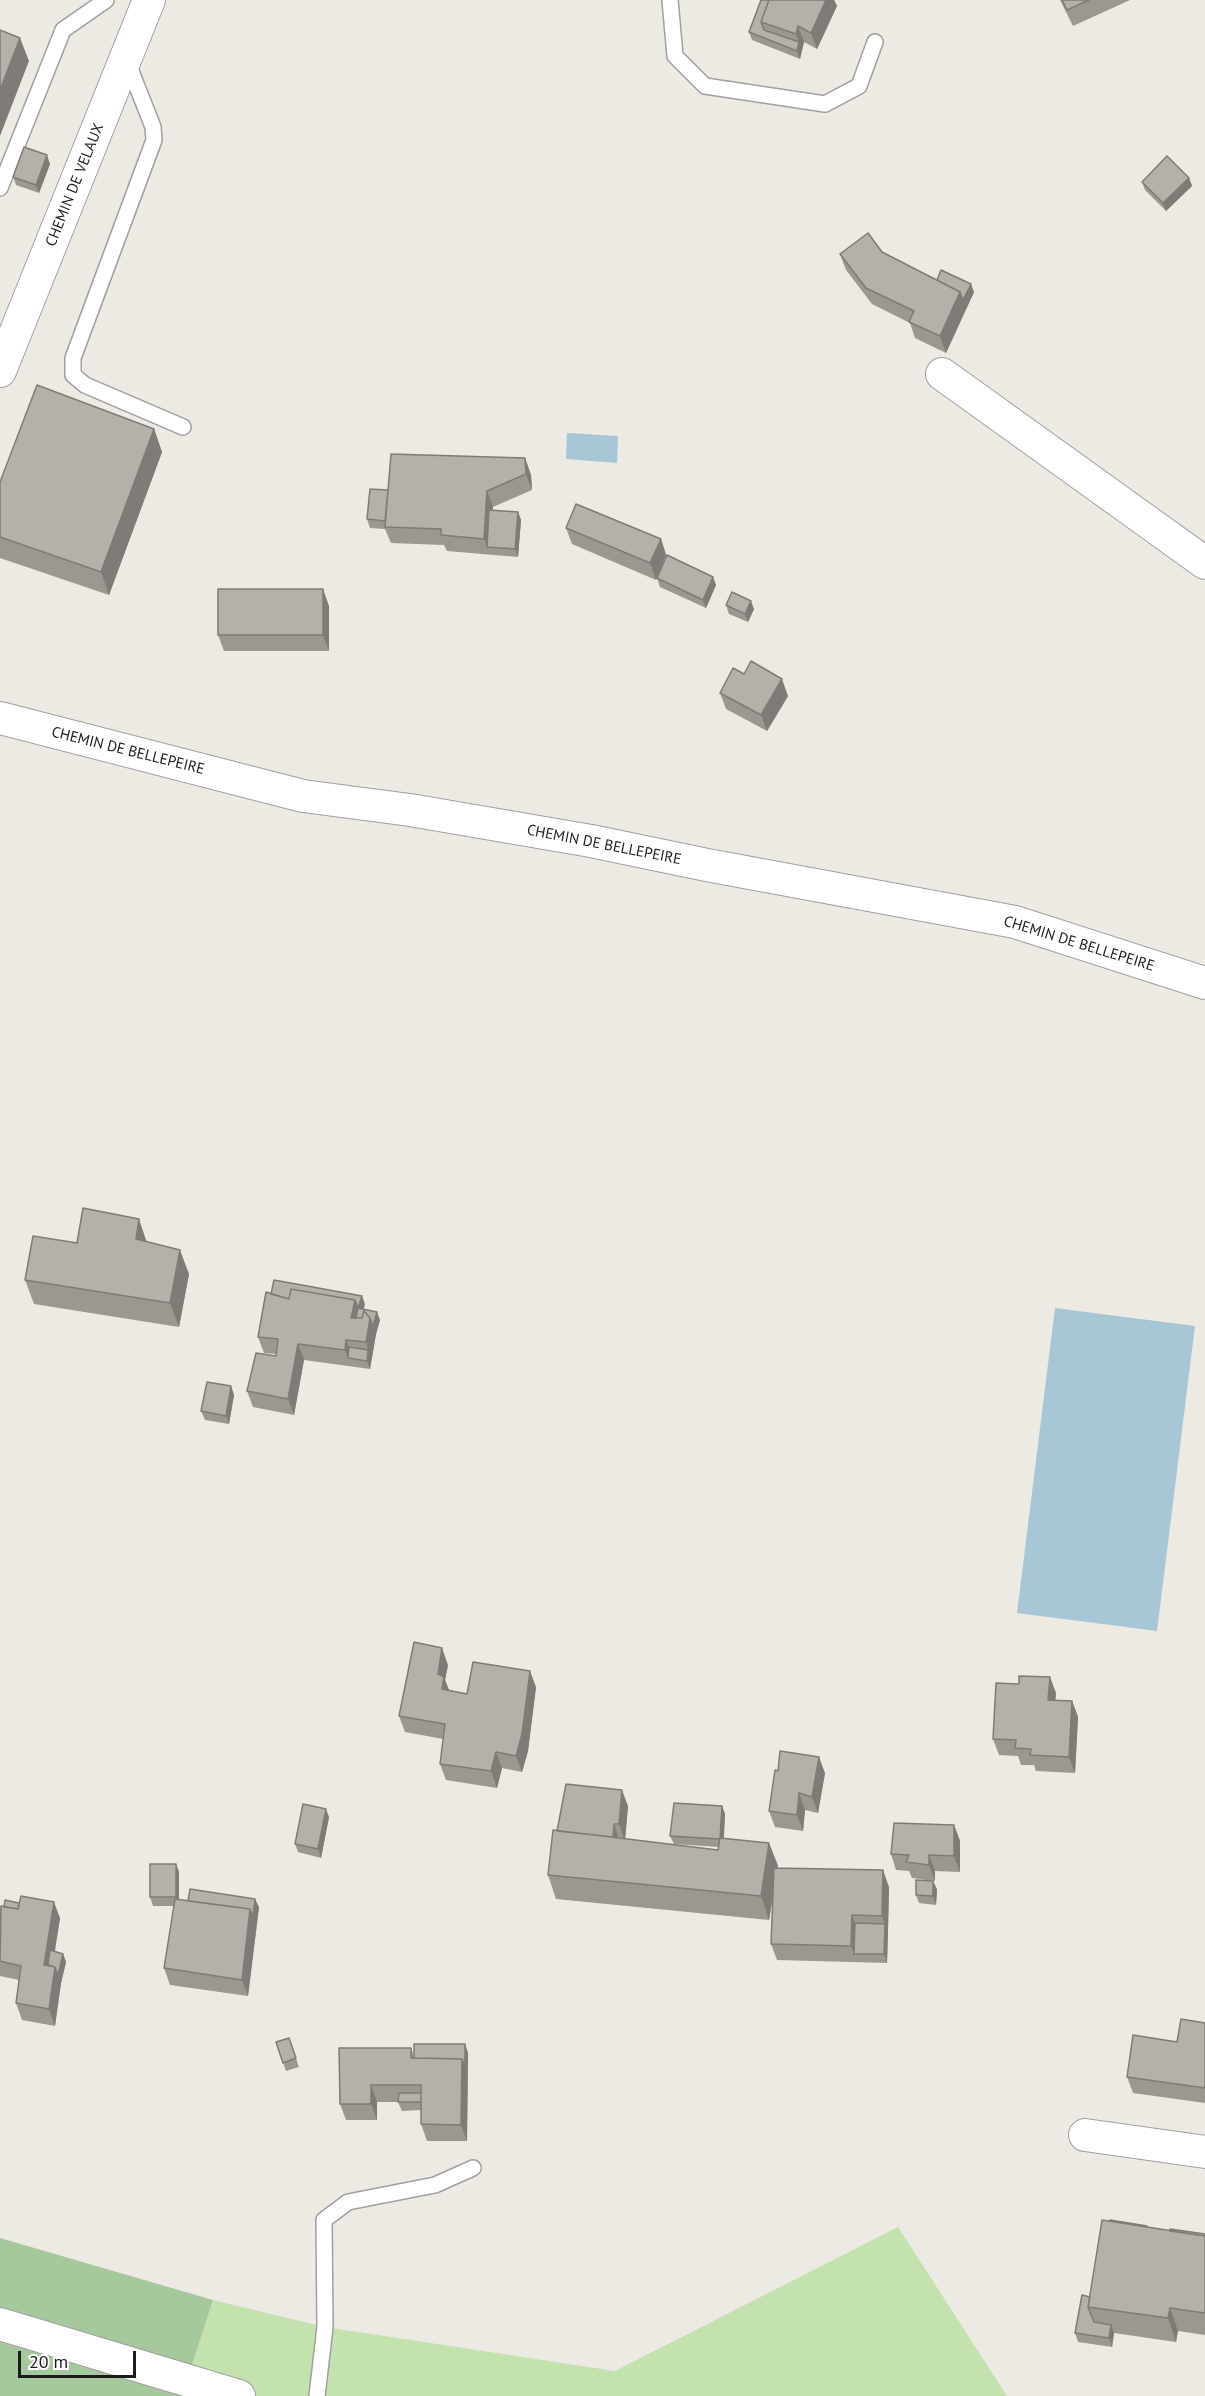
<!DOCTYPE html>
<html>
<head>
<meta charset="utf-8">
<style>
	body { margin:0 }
	#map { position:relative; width:1205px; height:2396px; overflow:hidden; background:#eceae3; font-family:"PT Sans",sans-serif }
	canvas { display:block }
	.scale { position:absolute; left:18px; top:2351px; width:118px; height:27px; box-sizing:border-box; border:3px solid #1c1c1c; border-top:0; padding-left:8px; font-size:18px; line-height:21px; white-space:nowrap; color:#1c1c1c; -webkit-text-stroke:4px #fff; paint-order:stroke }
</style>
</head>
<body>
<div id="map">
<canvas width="1205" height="2396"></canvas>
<div class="scale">20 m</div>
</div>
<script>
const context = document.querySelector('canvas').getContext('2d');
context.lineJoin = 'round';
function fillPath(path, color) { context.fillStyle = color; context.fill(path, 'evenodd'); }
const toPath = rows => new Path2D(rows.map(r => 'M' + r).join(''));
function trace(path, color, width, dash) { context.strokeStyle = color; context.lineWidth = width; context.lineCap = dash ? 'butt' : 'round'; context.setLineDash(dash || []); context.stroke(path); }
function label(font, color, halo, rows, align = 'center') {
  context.font = font + ' "PT Sans",sans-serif'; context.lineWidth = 5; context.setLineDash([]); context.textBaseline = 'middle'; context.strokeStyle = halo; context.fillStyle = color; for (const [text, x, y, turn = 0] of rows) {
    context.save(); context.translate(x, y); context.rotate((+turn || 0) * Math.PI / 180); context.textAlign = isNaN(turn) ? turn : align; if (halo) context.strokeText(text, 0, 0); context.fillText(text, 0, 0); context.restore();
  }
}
const grass = toPath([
	[898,2227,1007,2396,182,2396,213,2300,325,2327,615,2371]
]);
const forest = toPath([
	[0,2238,213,2300,182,2396,0,2396]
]);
const water = toPath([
	[567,433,618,436,617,463,566,459],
	[1055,1308,1195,1326,1157,1631,1017,1613]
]);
const lane = toPath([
	[670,0,675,56,705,86,825,104,859,86,875,42],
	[127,61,153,127,154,140,73,358,73,375,85,385,183,427],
	[0,188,63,30,106,0],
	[317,2396,325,2327,324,2220,348,2202,435,2185,473,2168]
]);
const street = toPath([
	[0,371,149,0],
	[942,374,1205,563],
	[0,718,303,796,410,810,591,841,707,865,1015,922,1205,983],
	[1085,2135,1205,2152],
	[0,2324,239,2396]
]);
const wall = toPath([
	[761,0,834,0,837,6,817,49,804,42,800,59,752,40,749,32],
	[1060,0,1130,0,1073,26],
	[50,164,39,193,16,185,13,177],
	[1189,178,1192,186,1166,211,1145,190,1142,182],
	[882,252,937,280,974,292,946,353,915,338,910,323,872,304,846,270,840,254],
	[154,429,162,452,109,595,0,558,0,482],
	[525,458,531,475,532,490,493,507,493,510,518,512,521,520,518,557,447,551,444,545,391,543,385,529,370,528,367,519,388,490],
	[566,528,661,539,666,555,658,575,713,577,716,585,706,608,660,587,657,578,656,580,572,544],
	[726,605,754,609,748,622,729,614],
	[329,606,329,651,224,651,218,635],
	[744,674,788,696,767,731,726,709,720,693],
	[147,1242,189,1274,179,1327,34,1304,25,1280],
	[271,1294,365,1304,363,1309,380,1320,376,1334,370,1369,304,1360,294,1415,253,1407,247,1391,276,1356,276,1354,264,1353,258,1337],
	[231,1386,234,1395,229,1424,205,1420,201,1411],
	[448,1665,445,1680,449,1690,467,1694,536,1687,528,1751,522,1772,502,1768,497,1788,446,1780,440,1764,443,1739,405,1732,399,1716],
	[1056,1693,1055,1700,1072,1701,1078,1717,1075,1773,1036,1771,1034,1765,1021,1765,1018,1756,999,1755,993,1739],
	[825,1773,818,1813,805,1810,803,1831,775,1827,769,1811],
	[628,1806,625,1839,718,1850,719,1847,674,1844,670,1836,722,1806,725,1814,724,1838,769,1843,778,1866,777,1868,889,1887,887,1963,777,1960,771,1944,773,1895,769,1920,556,1899,548,1875,557,1831],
	[329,1817,321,1858,298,1852,295,1844],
	[954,1825,960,1841,960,1872,935,1871,935,1881,912,1878,909,1871,896,1870,891,1854],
	[176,1864,179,1872,179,1900,259,1907,248,1996,170,1985,164,1968,174,1906,153,1906,150,1897],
	[937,1889,936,1905,919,1903,916,1895],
	[0,1908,60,1918,55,1951,63,1954,66,1962,61,1983,55,2026,22,2020,16,2003,19,1980,0,1976],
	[1205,2023,1205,2103,1133,2093,1127,2077],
	[289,2038,299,2067,286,2071,276,2042],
	[465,2044,468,2053,467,2141,427,2141,421,2124,421,2110,402,2111,398,2102,377,2102,377,2120,346,2120,340,2104,411,2048,414,2056],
	[1110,2221,1170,2231,1205,2234,1205,2335,1178,2331,1176,2342,1114,2333,1112,2347,1078,2342,1075,2333,1090,2297]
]);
const shadedWall = toPath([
	[826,0,834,0,837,6,817,49,811,33],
	[798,26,804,42,800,59,797,51,799,42,796,34],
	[20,38,29,61,0,136,0,90],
	[47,155,50,164,39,193,36,185],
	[1189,178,1192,186,1166,211,1163,203],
	[971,284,974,292,946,353,940,336,960,292],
	[154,429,162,452,109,595,101,572],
	[525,458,531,475,532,490,526,474],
	[487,491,493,507,490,547,487,547,484,539],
	[518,512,521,520,518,557,515,549],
	[661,539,666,555,656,580,650,563],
	[713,577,716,585,706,608,703,600],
	[323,589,329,606,329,651,323,635],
	[751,601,754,609,748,622,745,614],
	[782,679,788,696,767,731,761,715],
	[139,1219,147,1243,136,1239],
	[180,1250,189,1274,179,1327,170,1303],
	[362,1296,365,1304,359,1326,351,1318,355,1300],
	[377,1312,380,1320,376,1334,373,1326],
	[370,1318,376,1334,370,1369,367,1361,368,1350,366,1342],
	[346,1340,352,1356,348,1358,351,1366,345,1350],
	[298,1344,304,1360,294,1415,288,1399],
	[231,1386,234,1395,229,1424,226,1416],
	[442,1648,448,1665,445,1680,450,1693,442,1689,438,1674],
	[530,1671,536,1687,528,1751,522,1772,516,1756],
	[1050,1677,1056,1693,1054,1716,1048,1700],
	[1072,1701,1078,1717,1075,1773,1069,1757],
	[496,1752,502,1768,497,1788,491,1771],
	[819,1757,825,1773,818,1813,812,1797],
	[622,1790,628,1806,625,1841,619,1824],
	[799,1793,805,1810,803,1831,797,1815],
	[722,1806,725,1814,723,1847,720,1839],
	[326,1809,329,1817,321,1858,318,1849],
	[614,1824,619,1840,612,1844],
	[954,1825,960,1841,960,1872,954,1856],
	[769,1843,778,1866,769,1920,761,1896],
	[929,1855,935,1871,935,1881,929,1865],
	[176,1864,179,1872,179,1905,176,1897],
	[883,1870,889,1887,888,1933,882,1916],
	[933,1881,937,1889,936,1905,933,1896],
	[255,1899,259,1907,248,1996,242,1980,250,1909],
	[54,1902,60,1918,51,1973,44,1965],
	[852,1915,858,1931,854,1954,851,1946],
	[885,1924,888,1933,887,1963,884,1954],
	[63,1954,66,1962,61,1983,55,2026,49,2009,55,1967],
	[465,2044,468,2053,467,2141,461,2125,462,2059],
	[371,2085,377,2102,377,2120,371,2104],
	[1170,2308,1178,2331,1176,2342,1168,2318],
	[1111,2325,1114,2333,1112,2347,1109,2338]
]);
const building = toPath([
	[761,0,769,0,761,22,764,30,799,42,797,51,749,32,761,0],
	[769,0,826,0,811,33,798,26,796,34,761,22,769,0],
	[1062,0,1089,0,1067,10,1062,0],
	[0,30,20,38,0,90,0,30],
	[24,147,47,155,36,185,13,177,24,147],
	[1167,156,1189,178,1163,203,1142,182,1167,156],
	[868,233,882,252,960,292,940,336,909,322,914,311,866,288,840,254,868,233],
	[941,270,971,284,963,300,960,292,937,280,941,270],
	[37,385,154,429,101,572,0,537,0,482,37,385],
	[391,454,525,458,526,474,487,491,484,539,441,535,441,529,385,527,391,454],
	[370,489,388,490,385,521,367,519,370,489],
	[576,504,661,539,650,563,566,528,576,504],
	[489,510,518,512,515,549,487,547,489,510],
	[667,555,713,577,703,600,657,578,667,555],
	[218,589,323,589,323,635,218,635,218,589],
	[732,592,751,601,745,614,726,605,732,592],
	[751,661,782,679,761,715,720,693,733,668,744,674,751,661],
	[83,1208,139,1219,136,1239,180,1250,170,1303,25,1280,33,1236,77,1243,83,1208],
	[274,1280,362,1296,358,1308,355,1300,291,1289,289,1299,271,1294,274,1280],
	[291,1289,355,1300,351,1318,362,1318,364,1311,370,1318,366,1342,346,1340,345,1350,298,1344,288,1399,247,1391,256,1353,276,1356,278,1339,258,1337,266,1292,289,1299,291,1289],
	[358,1308,377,1312,373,1326,370,1318,364,1311,362,1318,356,1318,358,1308],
	[349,1347,368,1350,367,1361,348,1358,349,1347],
	[207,1382,231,1386,226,1416,201,1411,207,1382],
	[414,1642,442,1648,438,1674,444,1677,442,1689,467,1694,473,1662,530,1671,522,1734,516,1756,496,1752,491,1771,440,1764,445,1724,399,1716,414,1642],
	[1019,1676,1050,1677,1048,1700,1072,1701,1069,1757,1030,1755,1031,1749,1015,1748,1016,1740,993,1739,996,1683,1019,1684,1019,1676],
	[780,1751,819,1757,812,1797,799,1793,797,1815,769,1811,775,1770,778,1771,780,1751],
	[566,1784,622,1790,619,1824,614,1824,613,1837,557,1831,566,1784],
	[674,1803,722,1806,720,1839,670,1836,674,1803],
	[303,1804,326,1809,318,1849,295,1844,303,1804],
	[894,1823,954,1825,954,1856,929,1855,929,1865,906,1862,909,1855,891,1854,894,1823],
	[553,1830,718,1850,720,1838,769,1843,761,1896,548,1875,553,1830],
	[150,1864,176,1864,176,1897,150,1897,150,1864],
	[774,1868,883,1870,882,1916,852,1915,851,1946,771,1944,774,1868],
	[916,1880,933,1881,933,1896,916,1895,916,1880],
	[190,1889,255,1899,253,1917,250,1909,188,1901,190,1889],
	[21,1896,54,1902,44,1965,55,1967,49,2009,16,2003,21,1966,0,1961,1,1906,18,1909,21,1896],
	[175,1899,250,1909,242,1980,164,1968,175,1899],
	[5,1900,19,1903,18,1909,4,1907,5,1900],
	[855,1923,885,1924,884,1954,854,1954,855,1923],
	[50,1950,63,1954,58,1975,55,1967,48,1965,50,1950],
	[1181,2019,1205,2023,1205,2088,1127,2077,1133,2035,1177,2042,1181,2019],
	[289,2038,296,2058,283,2063,276,2042,289,2038],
	[414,2044,465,2044,465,2066,462,2059,414,2058,414,2044],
	[339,2048,411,2048,411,2058,462,2059,461,2125,421,2124,421,2085,371,2085,371,2104,340,2104,339,2048],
	[399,2093,421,2093,421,2102,398,2102,399,2093],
	[1102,2220,1205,2236,1205,2313,1170,2308,1168,2318,1088,2307,1102,2220],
	[1110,2220,1147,2226,1147,2227,1110,2221,1110,2220],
	[1170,2229,1205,2234,1205,2236,1170,2231,1170,2229],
	[1082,2295,1090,2297,1088,2307,1094,2322,1111,2325,1109,2338,1075,2333,1082,2295]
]);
const streetNames = [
	["CHEMIN DE VELAUX",75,185,-68],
	["CHEMIN DE BELLEPEIRE",128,751,14],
	["CHEMIN DE BELLEPEIRE",604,845,11],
	["CHEMIN DE BELLEPEIRE",1079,944,17]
];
fillPath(grass, '#c3e2ae');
fillPath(forest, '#a5c89c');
fillPath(water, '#a8c7d6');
trace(lane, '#a0a0a0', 18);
trace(street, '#a0a0a0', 34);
trace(lane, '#fff', 15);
trace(street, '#fff', 32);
fillPath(wall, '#9c9791');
fillPath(shadedWall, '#7f7b76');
fillPath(building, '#b5b0a9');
trace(building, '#7f7b76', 1.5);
label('15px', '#1c1c1c', '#fff', streetNames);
</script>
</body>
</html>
